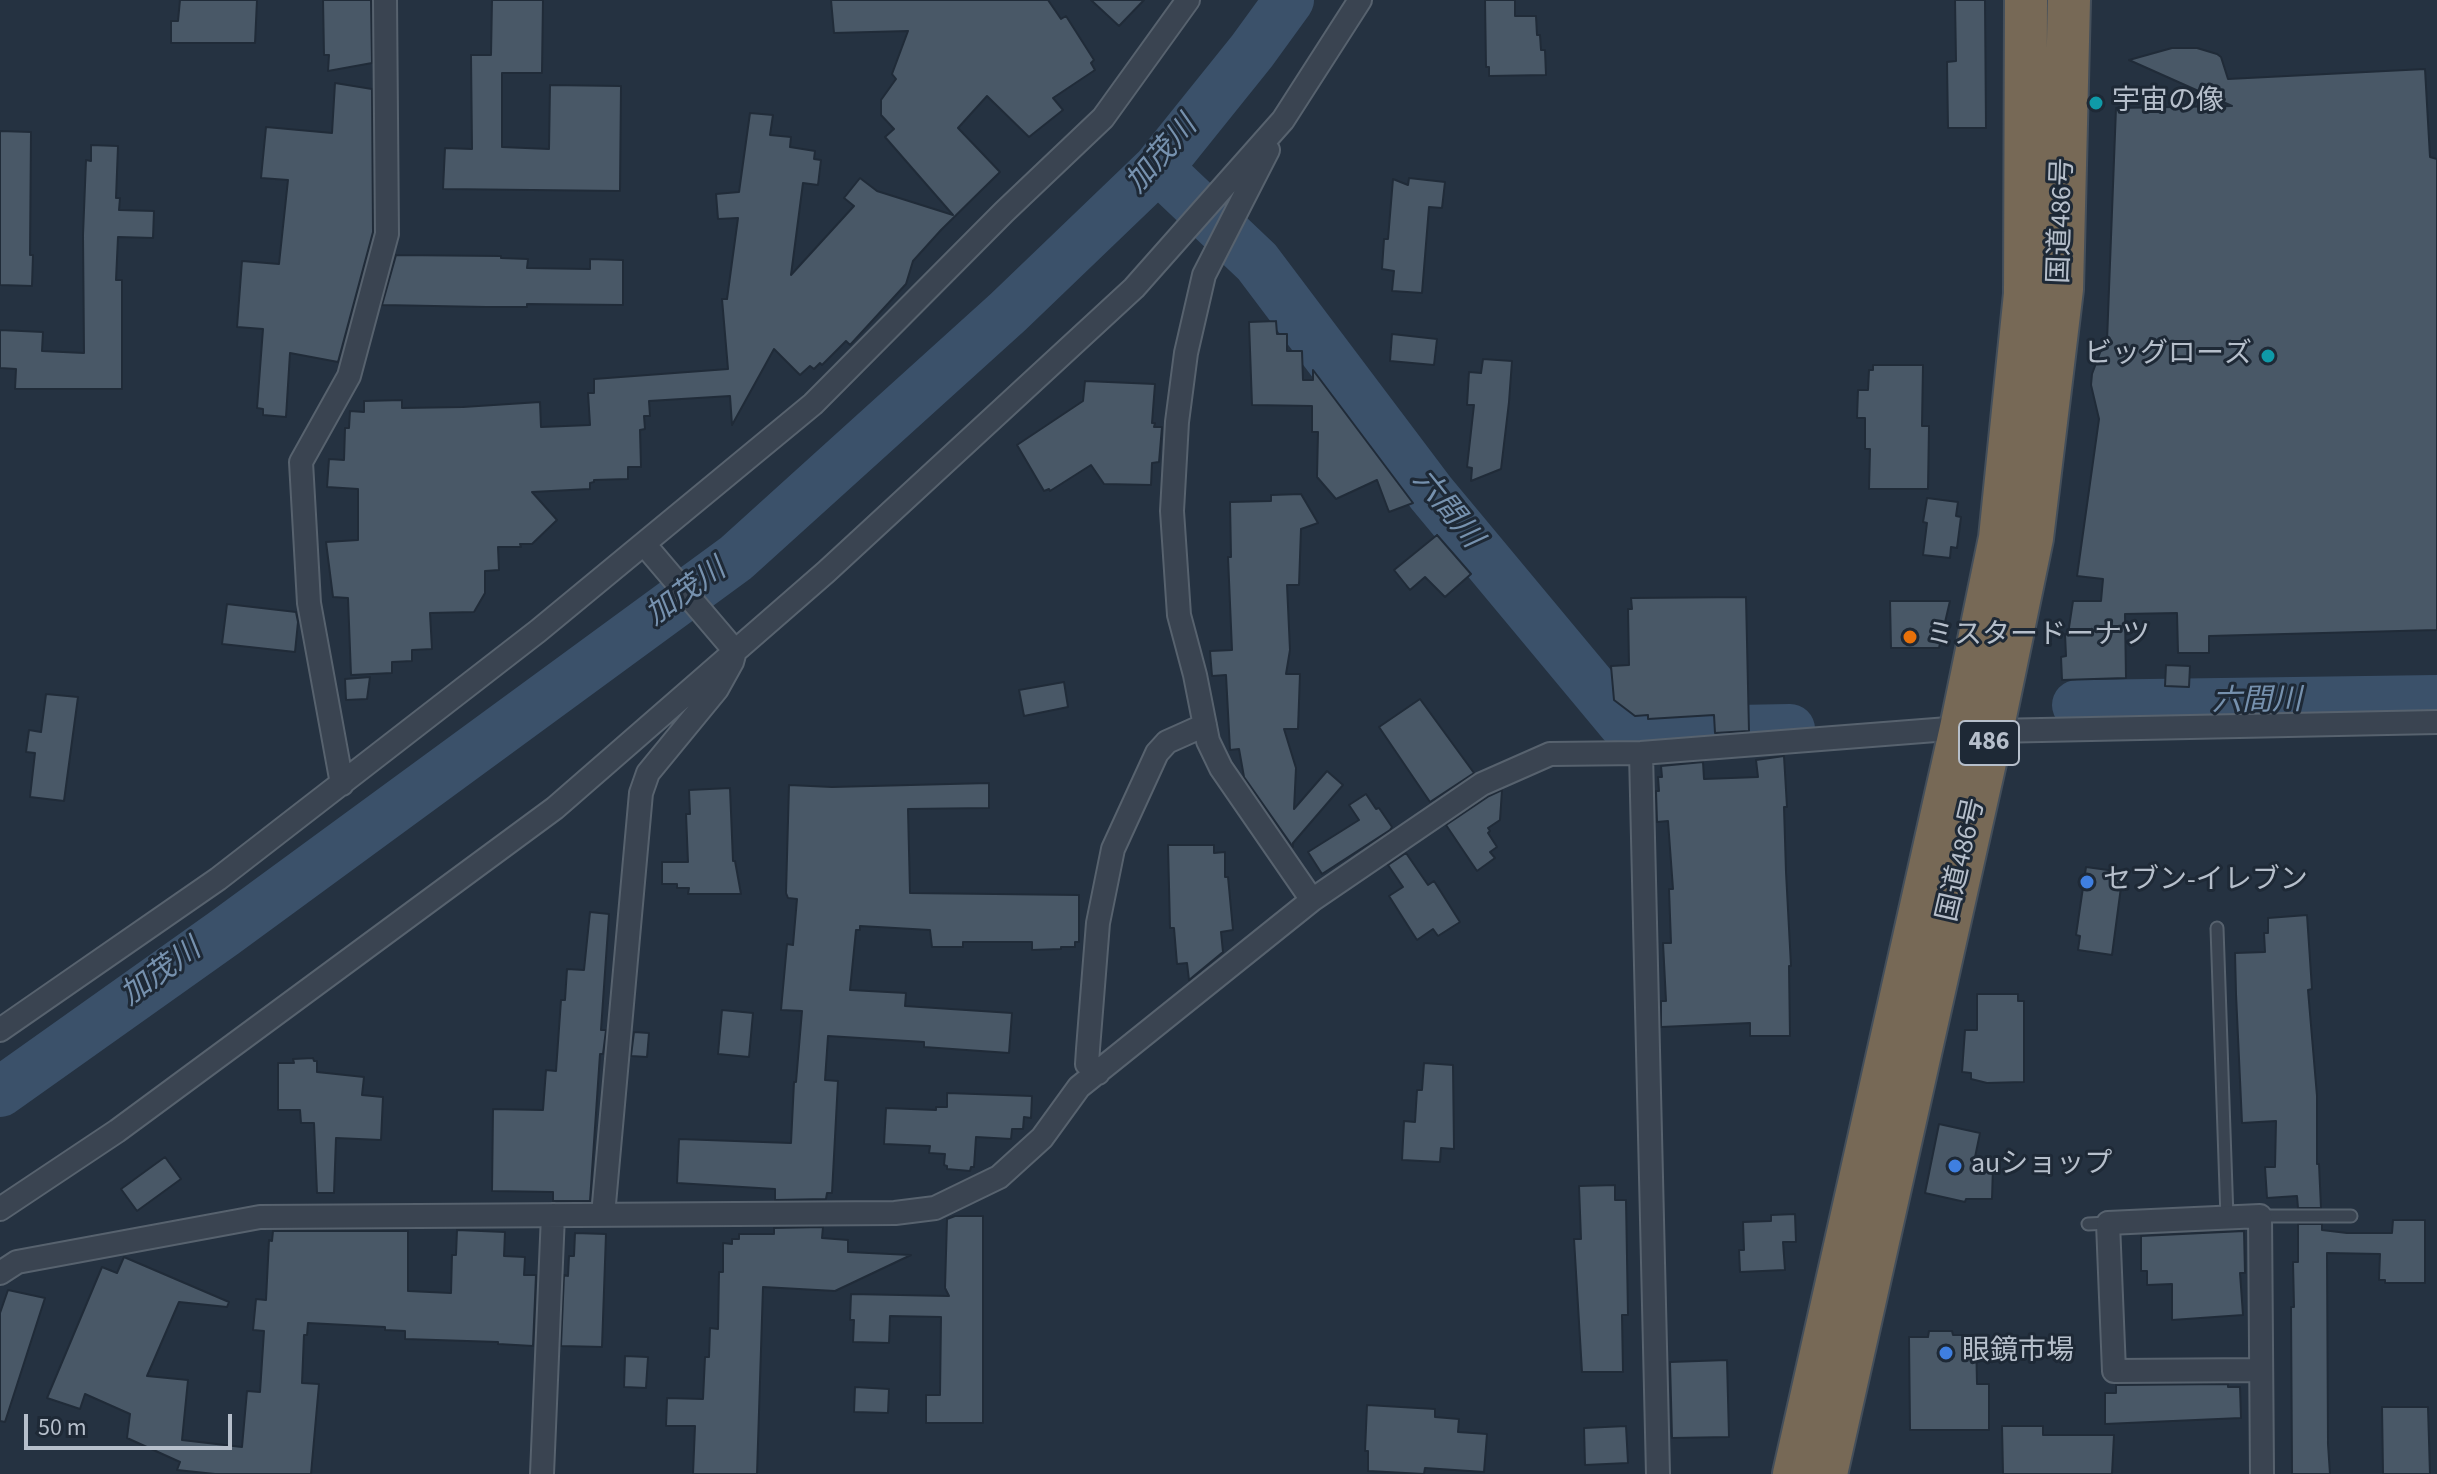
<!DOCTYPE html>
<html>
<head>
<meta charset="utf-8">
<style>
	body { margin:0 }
	#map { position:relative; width:2437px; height:1474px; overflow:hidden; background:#253241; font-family:"Source Sans 3",sans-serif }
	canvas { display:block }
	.scale { position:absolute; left:24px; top:1414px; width:208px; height:36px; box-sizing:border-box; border:4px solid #b6bfcb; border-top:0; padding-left:10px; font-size:24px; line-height:28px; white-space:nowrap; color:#b6bfcb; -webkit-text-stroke:6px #1e2936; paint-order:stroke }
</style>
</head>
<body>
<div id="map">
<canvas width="2437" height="1474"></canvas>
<div class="scale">50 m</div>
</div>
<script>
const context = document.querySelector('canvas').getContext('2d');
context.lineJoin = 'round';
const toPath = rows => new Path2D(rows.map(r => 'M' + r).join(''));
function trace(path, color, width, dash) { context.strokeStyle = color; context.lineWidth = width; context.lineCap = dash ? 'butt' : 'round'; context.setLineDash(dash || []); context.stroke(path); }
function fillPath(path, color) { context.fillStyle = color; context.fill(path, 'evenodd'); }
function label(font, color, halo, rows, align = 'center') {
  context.font = font + ' "Source Sans 3","Noto Sans JP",sans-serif'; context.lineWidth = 6; context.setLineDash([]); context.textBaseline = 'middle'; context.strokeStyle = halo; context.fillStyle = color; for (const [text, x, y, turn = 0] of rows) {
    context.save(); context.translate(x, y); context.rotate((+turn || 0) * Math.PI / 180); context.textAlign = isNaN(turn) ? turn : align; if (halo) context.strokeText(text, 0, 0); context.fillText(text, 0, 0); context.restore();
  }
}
const river = toPath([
	[1158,168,1257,262,1431,493,1630,732,1790,729],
	[2077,705,2437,700],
	[0,1092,224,933,736,558,1008,312,1158,168,1252,51,1289,0]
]);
const building = toPath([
	[180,0,257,0,255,43,171,43,171,21,178,21,180,0],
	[323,0,371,0,372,63,328,71,329,55,324,55,323,0],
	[492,0,543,0,542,73,502,73,502,147,549,149,550,85,621,86,620,191,443,189,445,148,472,149,471,55,491,55,492,0],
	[831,0,1048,0,1061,19,1066,16,1094,60,1091,63,1095,70,1053,98,1063,110,1029,137,987,96,958,128,1000,172,941,230,913,261,906,284,850,345,846,341,822,365,820,363,814,369,810,366,800,375,774,349,732,425,730,396,649,401,650,416,644,416,645,429,640,430,641,467,628,467,628,479,594,480,594,482,590,483,590,489,532,492,557,520,532,544,520,544,521,547,498,547,499,570,485,571,485,593,474,612,430,613,432,649,412,650,412,661,392,662,392,673,351,675,348,598,333,597,326,542,358,540,358,489,327,487,329,459,344,460,345,428,349,428,350,411,364,412,364,401,402,400,402,408,463,407,540,402,541,427,590,425,588,393,594,393,594,379,728,369,722,299,727,299,738,218,718,219,716,194,739,192,750,113,773,115,770,135,791,137,790,147,815,151,814,159,821,160,818,185,803,183,791,275,854,206,844,198,860,178,877,191,953,215,885,137,894,129,881,115,881,100,896,79,892,74,908,31,834,33,831,0],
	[1091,0,1144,0,1119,26,1091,0],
	[1485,0,1515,0,1515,16,1536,16,1537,35,1540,35,1541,50,1545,50,1546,75,1489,76,1489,67,1486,67,1485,0],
	[1955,0,1985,0,1986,128,1948,128,1947,62,1956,61,1955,0],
	[2172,48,2197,48,2217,54,2221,57,2228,79,2425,69,2430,157,2437,159,2437,630,2209,636,2209,653,2178,653,2177,613,2125,614,2126,678,2062,680,2061,657,2066,656,2065,634,2068,634,2073,601,2101,601,2103,579,2077,576,2099,419,2091,385,2092,374,2101,350,2107,341,2116,108,2232,106,2129,60,2172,48],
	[335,83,372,89,373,232,338,362,290,353,286,417,263,415,263,409,257,408,263,329,237,327,242,261,279,264,288,180,261,178,266,127,332,133,335,83],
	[0,131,31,132,30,255,33,255,32,286,0,285,0,131],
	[91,145,118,146,116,198,120,198,119,210,154,211,153,238,118,237,116,280,122,280,122,389,15,389,16,369,0,368,0,330,43,332,42,351,84,353,83,235,86,160,91,161,91,145],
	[1409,178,1445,182,1442,208,1429,207,1422,293,1392,291,1394,271,1382,269,1384,239,1388,239,1393,179,1408,185,1409,178],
	[396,255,501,256,501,258,528,259,527,268,590,269,590,259,623,260,623,305,527,304,527,307,486,307,382,305,396,255],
	[1276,321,1277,334,1287,334,1287,351,1302,351,1303,380,1313,380,1313,370,1413,503,1389,512,1377,480,1336,499,1317,477,1318,432,1312,432,1312,406,1252,405,1249,322,1276,321],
	[1392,334,1437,339,1434,365,1390,361,1392,334],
	[1483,359,1512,361,1509,402,1501,469,1471,481,1472,468,1467,467,1474,405,1467,405,1469,372,1481,373,1483,359],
	[1873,365,1923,365,1922,426,1929,426,1928,489,1869,489,1870,449,1865,449,1865,418,1857,418,1858,390,1868,390,1869,370,1873,370,1873,365],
	[1085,381,1155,384,1152,423,1155,423,1154,427,1162,427,1159,462,1152,463,1151,485,1104,484,1091,465,1050,491,1049,489,1044,491,1017,445,1083,401,1085,381],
	[1301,494,1318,523,1301,529,1299,585,1287,585,1290,650,1286,674,1300,674,1298,729,1284,729,1296,768,1294,809,1327,771,1343,785,1293,843,1293,847,1244,777,1239,749,1230,750,1226,675,1212,676,1210,651,1232,650,1228,557,1231,557,1230,502,1271,501,1271,495,1301,494],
	[1927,498,1958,502,1956,516,1961,517,1957,548,1951,547,1950,558,1923,555,1927,523,1923,522,1927,498],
	[1437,535,1471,574,1445,597,1425,577,1410,590,1394,570,1437,535],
	[1746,597,1749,731,1715,733,1714,715,1648,719,1648,715,1635,716,1614,700,1611,666,1629,665,1628,609,1632,609,1631,598,1746,597],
	[1890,601,1950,601,1939,648,1891,648,1890,601],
	[227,604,296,612,298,622,295,652,222,644,227,604],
	[2166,665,2190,666,2189,687,2165,686,2166,665],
	[370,677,367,699,346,700,345,679,370,677],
	[1064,682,1068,707,1024,716,1019,690,1064,682],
	[46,694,78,697,64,801,30,797,35,753,26,752,29,730,41,732,46,694],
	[1420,699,1474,773,1430,802,1379,727,1420,699],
	[1784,756,1787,807,1784,807,1786,872,1791,966,1789,966,1790,1036,1750,1036,1750,1023,1661,1027,1661,1001,1666,1001,1663,943,1671,943,1669,889,1673,889,1668,821,1657,822,1656,791,1659,791,1658,777,1662,777,1661,766,1703,762,1704,779,1758,777,1756,760,1784,756],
	[989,783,989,808,908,809,910,893,1079,895,1079,942,1075,942,1075,947,1061,947,1061,949,1032,950,1032,942,963,942,963,947,932,947,930,930,860,926,860,930,856,930,850,990,906,993,905,1006,1012,1013,1009,1053,924,1047,924,1042,828,1036,825,1080,838,1081,832,1193,827,1193,826,1199,775,1200,775,1189,677,1183,679,1139,791,1143,794,1082,796,1082,802,1011,781,1010,787,944,793,945,797,899,788,898,786,893,789,785,832,787,989,783],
	[730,788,733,861,735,861,741,894,688,894,689,888,677,888,677,884,662,884,662,862,688,862,686,814,690,814,689,790,730,788],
	[1502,790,1500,820,1488,828,1490,831,1488,833,1497,847,1490,852,1495,858,1477,871,1446,825,1489,796,1502,790],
	[1366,794,1376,809,1379,808,1392,827,1390,830,1322,874,1308,852,1359,820,1349,805,1366,794],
	[1168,845,1214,845,1214,853,1225,852,1225,877,1228,877,1233,930,1221,932,1223,952,1189,980,1187,963,1177,964,1174,928,1170,928,1168,845],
	[1406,853,1428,885,1434,881,1460,922,1438,936,1433,929,1417,940,1389,896,1403,887,1388,865,1406,853],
	[2086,867,2123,872,2112,955,2078,950,2080,936,2076,935,2086,867],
	[590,912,609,914,601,1030,606,1030,603,1054,600,1054,590,1201,553,1201,553,1192,492,1191,493,1109,543,1110,546,1070,556,1071,561,1000,565,1000,567,969,584,970,590,912],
	[2307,915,2312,989,2308,990,2317,1096,2317,1164,2319,1164,2321,1208,2298,1208,2297,1196,2267,1198,2265,1167,2275,1167,2276,1121,2242,1123,2236,994,2235,953,2265,952,2264,933,2268,933,2268,918,2307,915],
	[1977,994,2018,994,2018,1001,2024,1001,2024,1082,1987,1083,1971,1079,1971,1073,1962,1072,1965,1030,1977,1030,1977,994],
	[722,1010,753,1013,749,1057,718,1054,722,1010],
	[634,1032,649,1033,647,1057,631,1056,634,1032],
	[313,1058,314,1061,317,1061,317,1072,364,1077,362,1095,383,1097,381,1140,336,1138,334,1193,317,1193,314,1123,301,1123,300,1110,278,1110,278,1063,294,1063,293,1059,313,1058],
	[1424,1063,1453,1065,1454,1149,1441,1148,1440,1162,1402,1160,1404,1121,1415,1122,1417,1090,1422,1090,1424,1063],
	[947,1093,1032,1096,1031,1118,1024,1117,1023,1129,1012,1129,1011,1139,976,1137,974,1167,971,1167,970,1171,947,1169,947,1166,944,1165,945,1154,929,1153,930,1146,884,1144,886,1108,936,1110,936,1107,947,1107,947,1093],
	[1939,1124,1980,1133,1973,1167,1993,1167,1992,1199,1966,1199,1965,1202,1925,1193,1939,1124],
	[165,1157,181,1179,137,1211,121,1189,165,1157],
	[1615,1185,1615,1200,1626,1200,1628,1315,1622,1315,1623,1372,1582,1372,1574,1239,1581,1239,1579,1186,1615,1185],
	[1795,1214,1796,1242,1783,1242,1785,1270,1740,1272,1739,1250,1744,1250,1743,1222,1771,1221,1771,1215,1795,1214],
	[955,1216,983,1216,983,1423,926,1423,926,1395,940,1395,941,1317,890,1316,889,1343,853,1342,854,1320,850,1320,851,1294,949,1296,945,1288,947,1219,955,1216],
	[2393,1220,2425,1220,2425,1283,2385,1283,2385,1280,2379,1280,2380,1254,2327,1253,2328,1444,2330,1474,2292,1474,2291,1307,2294,1307,2293,1262,2298,1262,2298,1224,2322,1224,2322,1230,2347,1233,2392,1233,2393,1220],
	[823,1227,822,1238,848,1240,848,1252,911,1255,835,1291,763,1287,757,1474,693,1474,695,1426,666,1426,667,1398,703,1399,705,1357,709,1357,710,1328,718,1329,719,1272,723,1272,723,1243,732,1244,732,1239,739,1239,739,1234,774,1234,774,1228,823,1227],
	[457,1230,505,1232,504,1256,525,1257,524,1275,536,1275,533,1346,498,1344,498,1342,405,1339,405,1331,385,1330,385,1327,308,1323,307,1335,304,1335,302,1383,319,1384,311,1474,215,1474,177,1470,180,1462,127,1438,130,1414,85,1394,80,1409,47,1398,102,1267,117,1273,124,1257,229,1302,227,1307,179,1302,147,1376,188,1380,182,1440,242,1447,247,1391,260,1392,264,1331,253,1330,256,1299,266,1300,269,1240,272,1241,273,1231,408,1231,408,1291,451,1293,452,1255,456,1255,457,1230],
	[2244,1231,2245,1273,2240,1273,2243,1315,2172,1320,2172,1284,2147,1285,2147,1271,2141,1271,2141,1236,2244,1231],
	[575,1233,606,1234,602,1347,561,1346,564,1275,568,1276,569,1256,574,1256,575,1233],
	[8,1290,45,1298,5,1422,0,1421,0,1313,8,1290],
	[1929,1331,1952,1331,1953,1335,1976,1335,1977,1384,1989,1384,1989,1430,1910,1430,1909,1337,1928,1337,1929,1331],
	[625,1356,648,1357,646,1388,624,1387,625,1356],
	[1727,1360,1729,1437,1672,1438,1670,1362,1727,1360],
	[2228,1384,2228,1387,2240,1387,2241,1418,2105,1424,2105,1393,2116,1393,2116,1385,2228,1384],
	[855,1387,889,1389,888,1413,854,1412,855,1387],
	[1367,1405,1435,1409,1435,1417,1459,1419,1458,1432,1487,1434,1484,1472,1425,1468,1424,1474,1368,1471,1368,1451,1365,1451,1367,1405],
	[2382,1407,2428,1407,2430,1474,2383,1474,2382,1407],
	[1626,1426,1628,1463,1585,1465,1584,1428,1626,1426],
	[2002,1426,2043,1426,2043,1435,2114,1435,2112,1474,2003,1474,2002,1426]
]);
const lane = toPath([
	[2217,928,2227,1218],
	[2260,1216,2351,1216],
	[2088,1224,2108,1223]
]);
const street = toPath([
	[1268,150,1204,275,1186,353,1177,422,1172,511,1179,615,1195,675,1208,741,1221,768,1312,900],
	[1641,753,1658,1474],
	[342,784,309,603,301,462,349,376,387,234,385,0],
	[0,1030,218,879,538,631,813,404,1004,212,1103,118,1188,0],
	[1098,1073,1087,1064,1088,1049,1098,923,1113,849,1157,753,1167,742,1205,725],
	[0,1209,117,1131,555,808,826,572,1134,288,1283,120,1360,0],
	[603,1215,641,793,648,773,717,689,732,662,735,651,644,544],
	[0,1273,17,1262,260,1217,895,1213,935,1208,999,1177,1042,1138,1079,1087,1312,900,1482,784,1550,754,1641,753,1961,728,1992,731,2437,722],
	[2261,1370,2114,1371,2108,1223,2260,1216,2262,1474],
	[542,1474,553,1215]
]);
const highway = toPath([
	[1794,1474,1961,728,2000,538,2025,294,2026,0],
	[1826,1474,1992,731,2032,538,2062,289,2069,0]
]);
const markers = [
	[2096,103,8,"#0f9aa8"],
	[2268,356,8,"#0f9aa8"],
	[1910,637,8,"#e8710a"],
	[2087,882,8,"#3f7fe0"],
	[1955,1166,8,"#3f7fe0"],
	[1946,1353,8,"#3f7fe0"]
];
const shields = [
	[1989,743,60]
];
const shieldNames = [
	["486",1989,743]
];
const poiNames = [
	["宇宙の像",2112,103],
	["ビッグローズ",2252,356,"right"],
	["ミスタードーナツ",1926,637],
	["セブン-イレブン",2103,882],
	["auショップ",1971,1166],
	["眼鏡市場",1962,1353]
];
const streetNames = [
	["国道486号",2063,221,-88],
	["国道486号",1963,860,-77]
];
const waterNames = [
	["加茂川",1163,156,-49],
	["六間川",1446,510,51],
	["加茂川",687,594,-36],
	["六間川",2257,703,-1],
	["加茂川",162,974,-36]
];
trace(river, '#3b516a', 50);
fillPath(building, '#495867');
trace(building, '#202b38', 2);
trace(lane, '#57626e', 15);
trace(street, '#57626e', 26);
trace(highway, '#444f5b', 46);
trace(lane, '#3a4451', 11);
trace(street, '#3a4451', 22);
trace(highway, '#776956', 42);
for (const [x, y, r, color] of markers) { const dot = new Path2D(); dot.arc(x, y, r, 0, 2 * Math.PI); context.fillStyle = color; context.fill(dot); trace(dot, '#1e2936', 3); }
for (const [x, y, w] of shields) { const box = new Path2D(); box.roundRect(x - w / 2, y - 22, w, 44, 6); context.fillStyle = '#1e2936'; context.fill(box); trace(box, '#b6bfcb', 2); }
label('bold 26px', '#b6bfcb', null, shieldNames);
label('28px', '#b6bfcb', '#1e2936', poiNames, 'left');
label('28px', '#b6bfcb', '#1e2936', streetNames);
label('italic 30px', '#7691ae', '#1e2936', waterNames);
</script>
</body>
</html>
